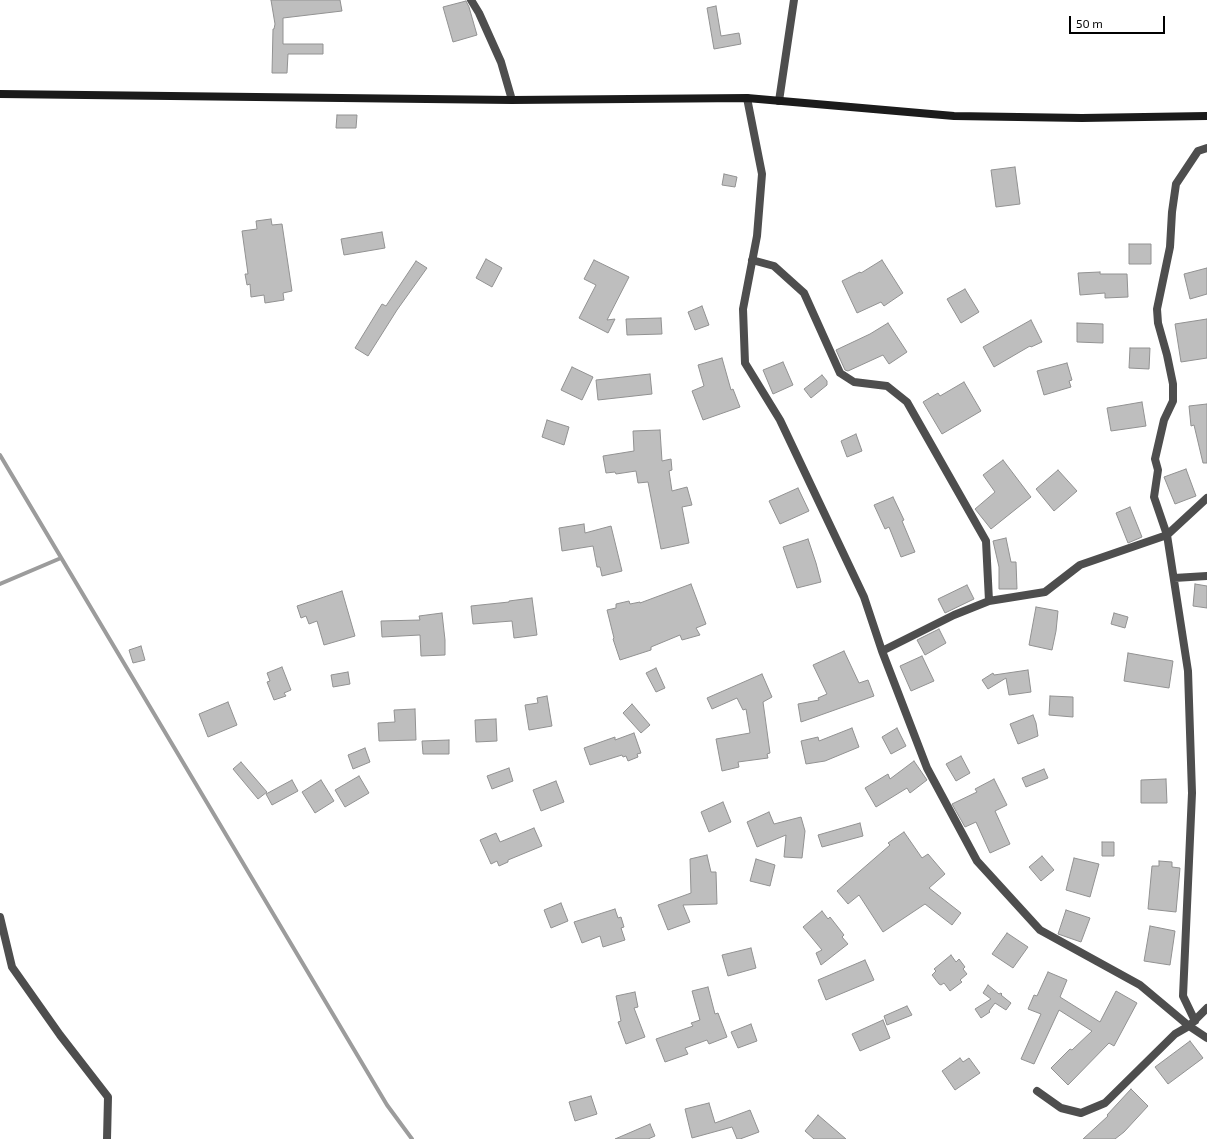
<!DOCTYPE html>
<html>
<head>
<meta charset="utf-8">
<style>
	body { margin:0 }
	#map { position:relative; width:1207px; height:1139px; overflow:hidden; background:#fff; font-family:"Exo 2",sans-serif }
	canvas { display:block }
	.scale { position:absolute; left:1069px; top:16px; width:96px; height:18px; box-sizing:border-box; border:2px solid #000; border-top:0; padding-left:5px; font-size:12px; line-height:14px; white-space:nowrap; color:#000; -webkit-text-stroke:3px #fff; paint-order:stroke }
</style>
</head>
<body>
<div id="map">
<canvas width="1207" height="1139"></canvas>
<div class="scale">50 m</div>
</div>
<script>
const context = document.querySelector('canvas').getContext('2d');
context.lineJoin = 'round';
const toPath = rows => new Path2D(rows.map(r => 'M' + r).join(''));
function trace(path, color, width, dash) { context.strokeStyle = color; context.lineWidth = width; context.lineCap = dash ? 'butt' : 'round'; context.setLineDash(dash || []); context.stroke(path); }
function fillPath(path, color) { context.fillStyle = color; context.fill(path, 'evenodd'); }
const stream = toPath([
	[0,455,387,1105,412,1139],
	[0,584,61,558]
]);
const building = toPath([
	[271,0,340,0,342,11,283,18,283,44,323,44,323,54,288,54,287,73,272,73,273,29,274,29,275,24,271,0],
	[466,1,469,7,477,35,453,42,443,7,466,1],
	[716,6,721,36,739,33,741,44,714,49,707,8,716,6],
	[337,115,357,115,356,128,336,128,337,115],
	[1015,167,1020,204,996,207,991,170,1015,167],
	[724,174,737,177,735,187,722,185,724,174],
	[271,219,272,225,282,224,292,291,283,293,284,300,265,303,264,295,251,297,250,284,247,285,245,274,248,274,242,231,257,229,256,221,271,219],
	[382,232,385,248,344,255,341,239,382,232],
	[1129,244,1151,244,1151,264,1129,264,1129,244],
	[486,259,502,268,492,287,476,278,486,259],
	[594,260,629,277,607,320,615,319,608,333,579,318,596,285,584,279,594,260],
	[882,260,903,293,884,306,881,302,857,313,842,281,860,272,861,273,882,260],
	[416,261,427,268,397,310,368,356,355,348,382,304,386,306,416,261],
	[1207,268,1207,294,1190,299,1184,274,1207,268],
	[1100,272,1100,274,1127,274,1128,297,1105,298,1105,293,1080,295,1078,273,1100,272],
	[965,289,979,312,961,323,947,299,965,289],
	[702,306,709,325,695,330,688,312,702,306],
	[661,318,662,334,627,335,626,319,661,318],
	[1207,319,1207,358,1181,362,1175,324,1207,319],
	[1031,320,1042,342,1031,347,1030,346,994,367,983,347,1031,320],
	[888,323,907,352,889,364,883,355,848,371,845,370,836,350,870,334,888,323],
	[1077,323,1103,324,1103,343,1077,342,1077,323],
	[1130,348,1150,348,1149,369,1129,368,1130,348],
	[722,358,731,390,733,389,740,407,703,420,692,391,704,386,698,365,722,358],
	[783,362,793,385,773,394,763,370,783,362],
	[1067,363,1072,380,1069,381,1071,387,1044,395,1037,371,1067,363],
	[572,367,593,377,582,400,561,390,572,367],
	[650,374,652,394,598,400,596,380,650,374],
	[822,375,827,381,827,385,811,398,804,389,822,375],
	[964,382,981,411,942,434,923,402,938,393,940,396,964,382],
	[1142,402,1146,426,1111,431,1107,408,1142,402],
	[1207,404,1207,463,1203,463,1194,425,1191,426,1189,406,1207,404],
	[547,420,569,427,564,445,542,437,547,420],
	[660,430,662,461,671,459,672,470,669,471,672,491,687,487,692,505,682,507,689,543,661,549,648,482,638,483,636,471,616,474,615,472,606,473,603,456,634,451,633,431,660,430],
	[856,434,862,451,847,457,841,441,856,434],
	[1003,460,1031,497,991,529,975,509,995,492,983,475,1003,460],
	[1186,469,1196,496,1175,504,1164,477,1186,469],
	[1058,470,1077,491,1054,511,1036,489,1058,470],
	[798,488,809,511,780,524,769,501,798,488],
	[893,497,904,520,902,521,915,552,901,557,889,527,885,529,874,505,893,497],
	[1130,507,1142,537,1128,543,1116,513,1130,507],
	[584,524,585,533,611,526,622,571,602,576,600,567,597,567,593,546,562,551,559,528,584,524],
	[1006,538,1011,562,1016,562,1017,589,999,589,999,567,993,541,1006,538],
	[808,539,816,563,821,582,797,588,783,547,808,539],
	[691,584,706,624,696,628,700,635,682,640,680,635,651,647,651,650,620,660,613,639,614,638,607,610,616,608,616,604,629,601,630,604,640,602,640,603,691,584],
	[1195,584,1207,586,1207,608,1193,606,1195,584],
	[967,585,974,599,945,613,938,599,967,585],
	[342,591,355,636,324,645,317,621,309,624,306,616,301,618,297,606,342,591],
	[532,598,537,635,514,638,512,621,473,624,471,606,509,602,509,601,532,598],
	[1036,607,1058,611,1056,631,1052,650,1029,645,1036,607],
	[442,613,445,640,445,655,421,656,420,635,382,637,381,621,420,620,419,616,442,613],
	[1114,613,1128,617,1125,628,1111,624,1114,613],
	[939,629,946,643,925,655,917,640,939,629],
	[141,646,145,660,133,663,129,650,141,646],
	[844,651,859,683,868,680,874,696,801,722,798,704,819,700,818,698,827,694,813,665,844,651],
	[1128,653,1173,661,1169,688,1124,681,1128,653],
	[922,656,934,681,911,691,900,666,922,656],
	[282,667,291,690,284,693,286,696,274,700,267,682,270,681,267,673,282,667],
	[656,668,665,688,656,692,646,673,656,668],
	[1028,670,1031,692,1009,695,1006,678,988,689,982,680,993,673,994,675,1028,670],
	[348,672,350,684,333,687,331,675,348,672],
	[762,674,772,697,763,702,770,753,767,754,768,758,738,762,739,767,722,771,716,739,750,733,746,709,743,710,737,698,712,709,707,698,762,674],
	[547,696,552,726,529,730,525,705,538,703,537,698,547,696],
	[1050,696,1073,697,1073,717,1049,715,1050,696],
	[228,702,237,725,208,737,199,714,228,702],
	[632,704,650,725,641,733,623,713,632,704],
	[415,709,416,740,379,741,378,723,395,722,394,710,415,709],
	[1033,715,1036,723,1038,736,1018,744,1010,724,1033,715],
	[496,719,497,741,476,742,475,720,496,719],
	[852,728,859,747,825,761,806,764,801,741,818,737,819,741,852,728],
	[897,728,906,746,891,754,882,737,897,728],
	[634,733,641,753,637,754,638,757,628,761,626,756,623,757,622,755,590,765,584,748,615,737,615,740,634,733],
	[449,740,449,754,423,754,422,741,449,740],
	[365,748,370,762,353,769,348,755,365,748],
	[961,756,970,773,956,781,946,764,961,756],
	[914,761,927,780,910,793,907,788,876,807,865,788,888,774,890,779,914,761],
	[241,762,267,792,258,799,233,769,241,762],
	[509,768,513,781,492,789,487,776,509,768],
	[1044,769,1048,778,1026,787,1022,778,1044,769],
	[359,776,369,793,345,807,335,790,359,776],
	[994,779,1007,805,995,811,1010,844,990,853,976,822,965,827,952,804,977,792,975,789,994,779],
	[1166,779,1167,803,1141,803,1141,780,1166,779],
	[292,780,298,791,272,805,266,794,292,780],
	[321,780,334,801,315,813,302,792,321,780],
	[556,781,564,802,541,811,533,790,556,781],
	[723,802,731,822,709,832,701,812,723,802],
	[769,812,774,824,801,817,805,831,802,858,784,857,786,835,757,847,747,822,769,812],
	[860,823,863,836,822,847,818,835,860,823],
	[534,828,542,846,508,860,508,862,499,866,497,861,491,864,480,840,496,833,500,842,534,828],
	[904,832,922,858,928,854,945,874,929,888,961,913,952,925,925,904,883,932,859,895,848,904,837,891,890,845,888,843,904,832],
	[1102,842,1114,842,1114,856,1102,856,1102,842],
	[707,855,711,872,716,872,717,904,683,905,690,922,668,930,658,905,691,893,690,859,707,855],
	[1042,856,1054,870,1041,881,1029,867,1042,856],
	[1074,858,1099,864,1090,897,1066,890,1074,858],
	[756,859,775,865,770,886,750,881,756,859],
	[1159,861,1172,862,1172,867,1180,868,1176,912,1148,909,1152,866,1159,866,1159,861],
	[561,903,568,921,551,928,544,910,561,903],
	[615,909,618,918,621,917,624,927,621,928,625,940,603,947,600,936,582,943,574,922,615,909],
	[1066,910,1090,918,1081,942,1058,934,1066,910],
	[822,911,828,919,830,917,844,935,842,937,848,944,821,965,816,953,822,950,803,927,822,911],
	[1150,926,1175,931,1170,965,1144,961,1150,926],
	[1007,933,1028,947,1013,968,992,954,1007,933],
	[751,948,756,968,728,976,722,955,751,948],
	[951,955,956,962,959,959,965,967,963,969,967,974,960,980,962,982,950,991,944,983,941,985,939,984,932,975,936,971,934,969,951,955],
	[865,960,874,980,826,1000,818,980,865,960],
	[1048,972,1067,980,1060,997,1100,1022,1116,991,1137,1003,1114,1046,1109,1043,1068,1085,1051,1068,1070,1049,1072,1050,1092,1031,1059,1010,1034,1064,1021,1059,1041,1014,1028,1009,1034,995,1037,996,1048,972],
	[988,985,999,994,1001,993,1002,994,1001,995,1011,1003,1006,1010,995,1003,989,1011,990,1012,981,1018,975,1009,991,999,983,993,988,985],
	[708,987,715,1014,718,1013,727,1037,709,1044,707,1040,685,1048,688,1054,665,1062,656,1039,693,1026,691,1023,700,1020,692,991,708,987],
	[635,992,638,1007,634,1008,645,1037,626,1044,618,1022,621,1021,616,996,635,992],
	[907,1006,912,1015,887,1025,884,1016,907,1006],
	[883,1020,890,1038,860,1051,852,1034,883,1020],
	[751,1024,757,1041,738,1048,731,1032,751,1024],
	[1190,1041,1203,1058,1168,1084,1155,1067,1190,1041],
	[960,1058,963,1062,969,1058,980,1073,955,1090,942,1071,960,1058],
	[1131,1089,1148,1106,1124,1132,1115,1139,1083,1139,1108,1116,1107,1115,1131,1089],
	[591,1096,597,1114,575,1121,569,1102,591,1096],
	[709,1103,715,1123,750,1110,759,1132,740,1139,737,1139,732,1127,692,1138,685,1109,709,1103],
	[818,1115,846,1139,814,1139,805,1131,818,1115],
	[650,1124,655,1136,648,1139,615,1139,650,1124]
]);
const minor = toPath([
	[471,0,479,13,501,62,512,100],
	[747,98,762,174,757,236,743,309,745,363,780,420,864,597,882,651,927,768,977,861,1040,930,1140,985,1189,1026,1207,1038],
	[779,101,794,0],
	[752,260,774,266,804,293,840,373,854,382,887,386,907,402,986,541,989,601],
	[1174,578,1207,576],
	[882,651,954,615,989,601,1045,592,1080,565,1167,535,1207,498],
	[0,917,12,967,60,1035,108,1097,107,1139],
	[1195,1021,1183,996,1192,793,1188,671,1167,535,1154,497,1158,470,1155,459,1164,420,1173,401,1173,384,1167,355,1158,323,1157,309,1170,247,1172,212,1176,184,1198,151,1207,148],
	[1037,1091,1061,1108,1081,1113,1105,1103,1175,1034,1189,1026,1207,1008]
]);
const secondary = toPath([
	[0,94,512,100,747,98,954,116,1082,118,1207,116]
]);
trace(stream, '#9c9c9c', 4);
fillPath(building, '#bebebe');
trace(building, '#929292', 1);
trace(minor, '#4e4e4e', 8);
trace(secondary, '#1b1b1b', 8);
</script>
</body>
</html>
